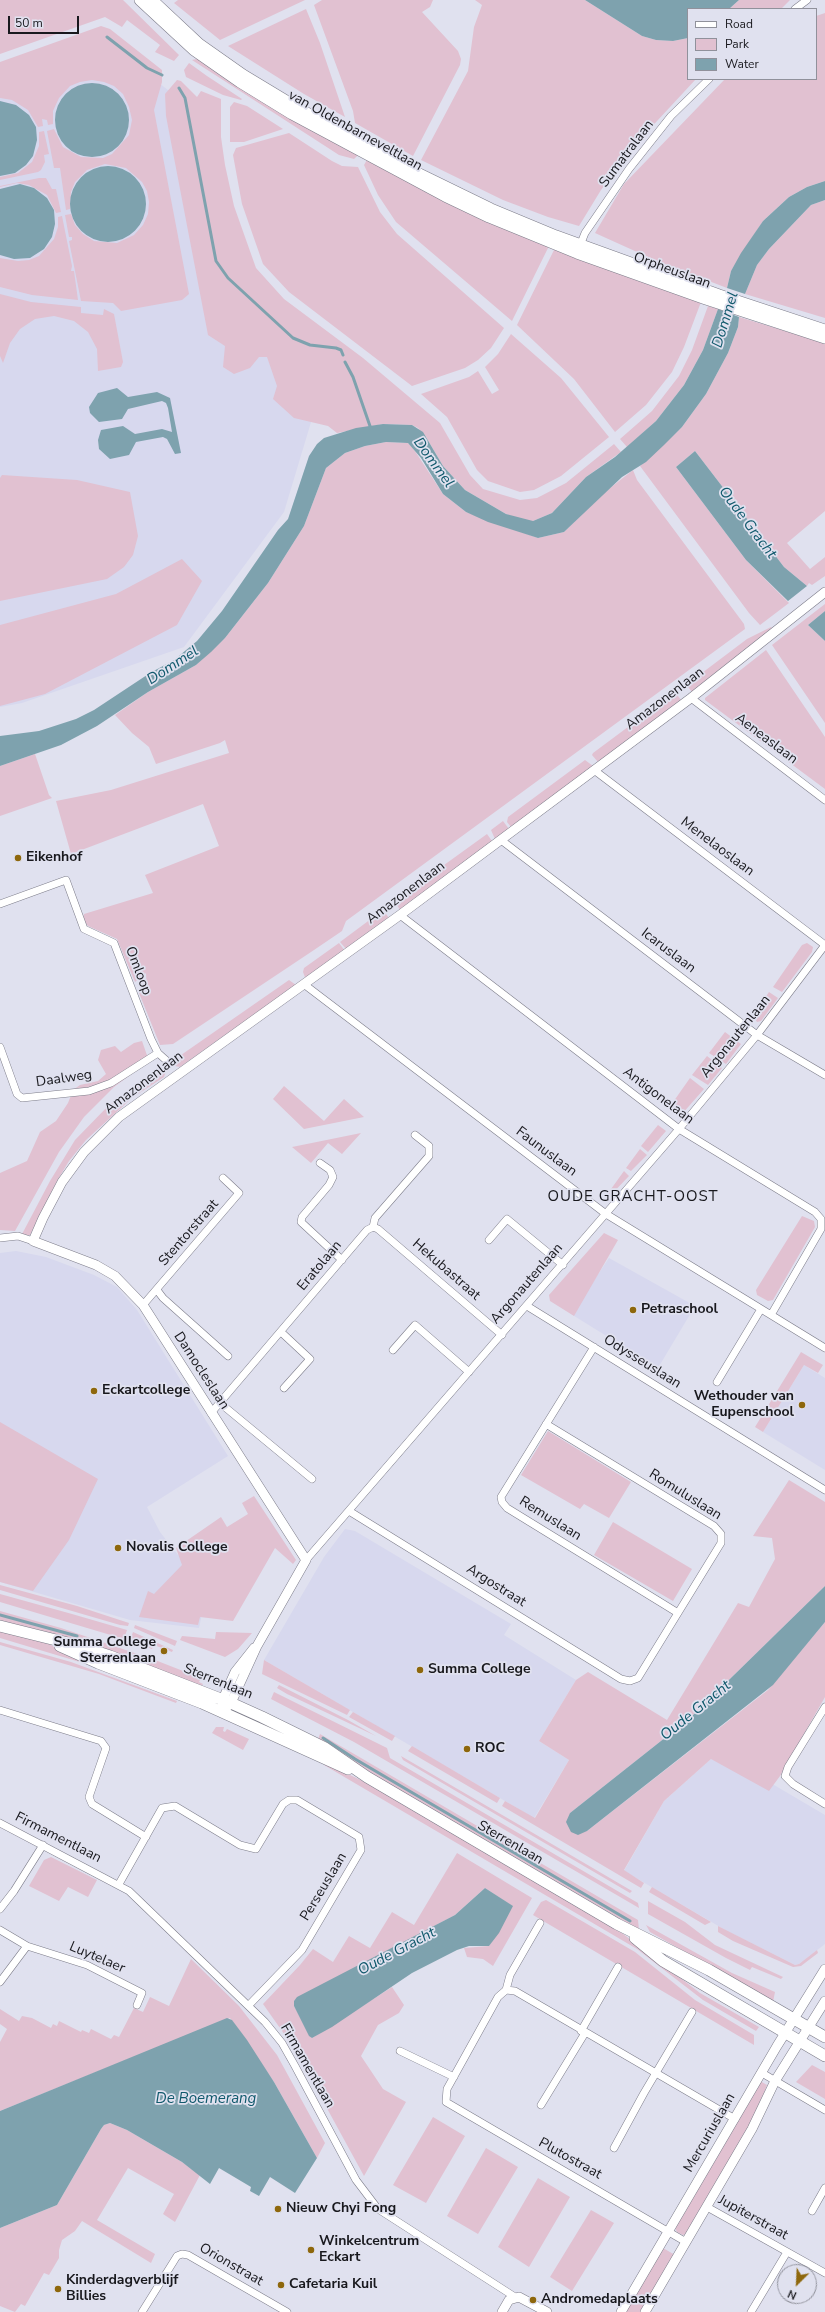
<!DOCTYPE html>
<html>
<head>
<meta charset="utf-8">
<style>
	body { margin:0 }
	#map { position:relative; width:825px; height:2312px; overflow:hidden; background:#e0e1ef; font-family:"Nunito Sans",sans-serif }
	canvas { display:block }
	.legend { position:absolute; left:687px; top:8px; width:130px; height:72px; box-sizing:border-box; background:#e0e1ef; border:1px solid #90919b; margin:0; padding:5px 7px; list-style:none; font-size:12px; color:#18181d }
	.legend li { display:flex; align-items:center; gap:8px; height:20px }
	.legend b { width:20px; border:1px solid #90919b }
	.north { position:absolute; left:777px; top:2264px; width:40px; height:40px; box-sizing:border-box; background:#e0e1ef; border:1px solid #90919b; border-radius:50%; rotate:204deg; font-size:11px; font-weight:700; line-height:16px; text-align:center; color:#18181d }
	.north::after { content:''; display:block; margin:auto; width:14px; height:18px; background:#8e670c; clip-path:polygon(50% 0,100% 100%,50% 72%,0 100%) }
	.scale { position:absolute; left:8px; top:16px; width:71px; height:18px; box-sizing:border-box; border:2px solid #18181d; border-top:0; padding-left:5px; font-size:12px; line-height:14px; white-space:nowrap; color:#18181d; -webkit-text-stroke:3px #e0e1ef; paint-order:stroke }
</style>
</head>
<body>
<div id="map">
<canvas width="825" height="2312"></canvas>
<ul class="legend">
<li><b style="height:5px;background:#fff"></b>Road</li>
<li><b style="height:11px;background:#e1c1d1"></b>Park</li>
<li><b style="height:11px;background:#7ea2ae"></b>Water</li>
</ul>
<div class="north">N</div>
<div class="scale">50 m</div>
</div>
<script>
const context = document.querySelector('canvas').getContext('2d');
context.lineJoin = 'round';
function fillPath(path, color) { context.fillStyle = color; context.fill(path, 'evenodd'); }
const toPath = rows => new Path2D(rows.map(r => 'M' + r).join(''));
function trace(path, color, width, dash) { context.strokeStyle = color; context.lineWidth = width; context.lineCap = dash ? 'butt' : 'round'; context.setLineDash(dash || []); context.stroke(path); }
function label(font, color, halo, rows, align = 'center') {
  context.font = font + ' "Nunito Sans",sans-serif'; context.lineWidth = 3.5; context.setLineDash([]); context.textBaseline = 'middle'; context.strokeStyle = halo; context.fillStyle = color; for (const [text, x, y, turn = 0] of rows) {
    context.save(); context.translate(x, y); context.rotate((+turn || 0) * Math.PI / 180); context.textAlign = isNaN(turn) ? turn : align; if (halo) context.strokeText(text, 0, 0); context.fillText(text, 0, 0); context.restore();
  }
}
const built = toPath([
	[106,42,177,97,213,271,324,379,284,512,184,647,22,703,0,707,0,80],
	[16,1251,46,1257,94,1275,117,1287,137,1310,228,1456,147,1507,160,1532,178,1555,212,1566,199,1628,130,1620,0,1582,0,1253],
	[609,1258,695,1306,658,1368,571,1314],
	[804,1365,825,1378,825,1470,763,1432],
	[345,1529,355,1531,511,1624,504,1635,576,1680,539,1741,569,1760,534,1818,264,1660,324,1557],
	[711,1759,735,1762,825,1815,825,1944,799,1964,795,1965,727,1931,624,1871,664,1801]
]);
const green = toPath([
	[0,0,123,0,179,55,174,61,155,52,160,45,127,20,122,27,105,17,0,54],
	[178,0,305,0,220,40,174,3],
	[322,0,433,0,430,7,422,12,458,51,461,59,460,65,413,156,355,123,353,111,314,5],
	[475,0,585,0,642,36,656,40,673,41,688,38,688,79,696,79,632,148,601,190,579,226,548,217,503,200,421,160,468,71,474,27,482,5],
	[739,0,790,0,781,9,729,9],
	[306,9,320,43,345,117,304,94,228,46],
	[825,13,825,181,807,187,789,197,763,221,731,271,727,288,657,261,595,233,624,184,725,79,816,79,816,16],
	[101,26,110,29,162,70,162,82,154,110,189,294,182,300,121,311,113,303,81,301,69,241,72,240,72,237,69,237,65,215,71,214,75,225,83,234,94,241,117,243,134,235,143,225,148,214,149,202,147,191,142,182,126,168,105,164,87,170,75,182,71,192,70,209,66,210,60,168,54,168,47,131,54,129,63,147,81,157,103,158,112,154,129,135,132,120,129,107,123,94,114,86,104,82,92,80,80,82,70,86,59,98,53,111,53,124,48,125,47,120,42,119,43,126,38,127,28,110,12,100,0,98,0,62],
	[201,58,359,154,354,159,339,155,192,60],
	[189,63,207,76,242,99,241,100,223,95,186,77,184,70],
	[177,80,181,81,197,97,201,91,221,99,221,137,225,165,234,206,256,268,284,299,363,358,440,423,470,475,483,489,520,500,537,498,566,483,614,444,621,452,586,477,552,513,533,521,525,521,506,514,465,490,443,466,426,437,418,428,412,425,383,424,337,433,328,426,294,418,273,399,277,386,267,357,259,357,250,368,234,374,223,367,225,346,208,335,166,116,165,94],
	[234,102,247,106,283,129,244,142,230,142,230,107],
	[44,131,49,154,44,155,45,162,41,170,38,172,0,180,0,177,18,173,32,162,39,146,39,132],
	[289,133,332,161,342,166,358,167,380,212,397,234,504,328,491,348,478,360,465,368,412,386,289,292,263,264,242,204,233,155,236,148],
	[368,158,547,244,548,248,512,321,396,222,378,195,364,165],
	[39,178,46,178,52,189,56,189,61,212,56,213,47,195,29,185,17,183,0,187,0,186],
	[825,200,825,318,745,294,757,265,769,249,811,205],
	[62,216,72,266,71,271,74,271,78,300,32,295,0,287,0,258,18,261,29,260,39,256,54,239,58,227,58,217],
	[558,249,701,302,684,347,672,372,646,405,615,432,574,379,517,325,554,250],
	[0,294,31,302,81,307,81,313,103,315,104,309,114,314,123,362,121,367,98,371,97,349,88,332,74,321,54,316,35,319,20,329,10,343,3,363,0,356],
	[708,306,718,309,703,350,684,385,656,421,627,447,620,439,652,411,679,376,692,350],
	[739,317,825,343,825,511,787,543,810,569,825,557,825,576,812,585,809,583,807,586,784,567,695,451,676,467,746,560,789,603,760,625,749,613,640,466,682,427,706,394,728,353,738,327],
	[511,334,561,378,609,437,561,476,534,490,520,492,488,481,477,470,447,417,421,394,469,377,478,371,492,394,499,390,485,367,498,354],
	[386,442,408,443,413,448,443,494,466,512,538,538,564,532,605,492,633,470,637,480,744,624,745,629,346,921,342,931,314,950,173,1044,160,1045,139,993,147,994,146,973,135,982,117,939,88,926,83,920,84,914,153,893,145,875,219,846,203,804,71,854,56,801,111,790,229,753,225,740,220,743,156,764,149,747,132,733,115,715,148,692,196,665,225,638,268,583,304,526,326,468,345,453,365,446],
	[2,475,77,480,130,492,138,536,133,555,124,567,107,579,0,601,0,478],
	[182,559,202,581,177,625,45,694,0,706,0,625,116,594],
	[825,604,825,611,808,625,825,641,825,723,772,645],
	[771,627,773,629,692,692,688,687,690,682,747,639],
	[766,650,825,737,825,789,705,700,705,698],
	[675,692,681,700,598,762,592,755,593,753],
	[35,754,49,795,52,798,0,816,0,766],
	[585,760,593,766,511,827,507,822,508,817],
	[503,821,509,829,495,839,491,830],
	[487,834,492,841,400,910,397,905,397,899],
	[383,910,389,918,347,950,340,942],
	[339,943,345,951,306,980,303,972,304,968],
	[807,943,813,947,812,952,782,992,773,987,802,945],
	[289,980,296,985,180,1067,175,1066,171,1062],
	[769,992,778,998,761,1021,757,1022,753,1016],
	[725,1032,741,1044,726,1064,709,1053],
	[142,1041,149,1061,114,1087,84,1117,59,1152,15,1231,0,1230,0,1173,27,1161,40,1132,56,1121,68,1103,73,1090,80,1085,98,1081,106,1074,98,1060,101,1050,115,1046,121,1052,134,1043],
	[707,1056,722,1068,708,1085,692,1075],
	[163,1068,166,1071,164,1077,132,1098,86,1140,69,1161,57,1181,30,1235,21,1236,50,1181,75,1140,110,1104],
	[690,1078,704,1089,682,1114,677,1115,671,1110,671,1105],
	[284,1086,324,1121,344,1099,364,1117,304,1129,273,1099],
	[658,1125,666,1131,648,1152,641,1146],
	[361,1133,342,1154,328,1143,311,1163,292,1147],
	[640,1149,647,1155,631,1171,626,1168],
	[624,1171,629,1176,607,1199,606,1196],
	[802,1216,814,1221,815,1227,773,1300,768,1301,757,1295,756,1290],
	[604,1233,618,1240,574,1316,550,1301,549,1295],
	[801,1352,823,1365,818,1373,804,1365,763,1432,755,1427],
	[0,1422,98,1479,69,1540,33,1591,0,1582],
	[548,1431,631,1482,609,1518,584,1504,580,1509,521,1475],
	[789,1480,825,1502,825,1586,690,1718,570,1813,587,1831,768,1690,825,1622,825,1697,780,1776,769,1791,711,1759,664,1801,624,1870,644,1883,641,1888,502,1806,505,1801,535,1818,569,1760,539,1741,576,1680,588,1672,667,1720,738,1603,749,1607,775,1559,772,1538,753,1536],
	[254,1496,296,1560,293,1564,275,1548,233,1621,200,1617,198,1625,139,1617,148,1591,154,1594,182,1565,176,1548,221,1517,227,1527,248,1514,242,1503],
	[613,1522,692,1569,673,1601,594,1555],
	[0,1585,77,1606,129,1623,128,1626,120,1625,0,1590],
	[0,1594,72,1614,127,1630,124,1639,0,1602],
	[0,1611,61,1628,155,1660,201,1678,199,1682,203,1684,201,1687,0,1621],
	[135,1625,177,1641,175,1646,134,1628],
	[0,1630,49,1644,93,1666,0,1638],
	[133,1632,173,1650,172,1652,154,1645,152,1649,130,1640],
	[216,1632,252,1633,238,1649,225,1657,180,1640,182,1636,215,1639],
	[0,1642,71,1662,177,1701,176,1703,99,1674,0,1645],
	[264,1660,350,1710,347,1715,262,1674],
	[279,1685,348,1720,376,1736,287,1694,277,1688],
	[274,1692,387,1748,390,1758,638,1903,639,1908,354,1742,271,1699],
	[353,1712,395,1736,392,1741,349,1717],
	[222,1727,224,1727,223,1731,225,1732,227,1729,249,1739,243,1750,212,1733,216,1727],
	[320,1734,638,1920,639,1930,353,1763,333,1746,318,1739],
	[412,1746,500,1798,497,1803,408,1751],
	[401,1756,528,1830,632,1891,630,1893,403,1760],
	[325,1763,371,1785,622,1933,700,1993,759,2027,756,2031,703,2000,637,1949,324,1765],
	[457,1853,532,1898,493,1966,483,1959,467,1957,464,1948,489,1946,512,1906,485,1888,455,1915,294,2001,294,2006,312,2038,392,1987,404,2005,399,2013,378,2025,361,2056,383,2089,406,2102,364,2176,294,2048,263,2004,300,1965,313,1949,333,1962,349,1936,370,1948,392,1912,414,1925],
	[51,1857,97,1880,88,1897,68,1887,59,1901,29,1886,44,1860],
	[652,1887,711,1922,705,1925,649,1892],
	[546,1900,635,1952,695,2000,754,2035,754,2045,533,1915,541,1902],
	[648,1901,685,1922,715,1945,783,1977,781,1979,752,1967,750,1970,726,1958,648,1914],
	[646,1925,732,1973,775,1992,773,2002,650,1932],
	[718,1926,795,1965,799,1964,817,1950,818,1953,801,1966,793,1967,733,1941,718,1932],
	[191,1959,239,2006,277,2055,325,2143,317,2158,274,2082,230,2018,0,2111,0,2042,7,2029,0,2024,0,2009,19,2021,22,2016,32,2018,51,2028,53,2024,57,2026,59,2021,81,2032,82,2030,89,2033,91,2029,111,2039,114,2035,119,2037,134,2008,143,2012,150,1997,169,2006],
	[812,2065,825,2072,825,2099,796,2082],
	[760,2081,767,2085,755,2117,687,2234,683,2235,677,2232,675,2228],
	[433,2117,465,2136,426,2203,393,2185],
	[110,2123,127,2130,182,2162,200,2175,175,2222,163,2214,174,2194,128,2168,97,2220,155,2254,151,2263,82,2221,75,2231,62,2240,59,2250,59,2258,49,2275,44,2273,25,2306,21,2304,15,2312,0,2306,0,2228,57,2205,101,2129,104,2125],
	[486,2148,518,2167,478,2234,447,2216],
	[538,2178,570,2197,529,2267,498,2247],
	[591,2210,614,2223,572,2291,550,2277],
	[663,2248,675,2255,642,2312,624,2312]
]);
const water = toPath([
	[585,0,739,0,729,9,688,9,688,38,673,41,656,40,642,36],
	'55 120a37 37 0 1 1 74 0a37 37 0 1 1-74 0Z',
	[0,101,16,105,29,115,36,127,37,140,33,156,26,165,15,173,0,176],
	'70 204a38 38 0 1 1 76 0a38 38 0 1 1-76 0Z',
	[825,181,825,200,811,205,769,249,757,265,745,294,727,288,731,271,741,253,763,221,789,197,807,187],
	[20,184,34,188,47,198,54,210,55,224,52,237,44,249,30,258,14,259,0,255,0,189],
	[718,309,739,317,738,327,728,353,706,394,682,427,664,445,646,462,622,477,564,532,538,538,488,522,466,512,443,494,421,458,408,443,386,442,365,446,345,453,326,468,304,526,268,583,225,638,211,652,196,665,148,692,97,726,61,745,0,766,0,736,39,731,76,719,94,710,150,673,174,660,197,641,222,611,278,530,288,519,309,456,317,444,324,438,356,428,383,424,412,425,423,432,443,466,465,490,506,514,533,521,552,513,586,477,615,457,656,421,684,385,703,350],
	[117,388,128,397,157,392,170,398,181,453,175,454,167,439,163,437,136,442,129,455,110,459,99,449,98,440,101,430,123,426,135,434,162,429,172,432,168,408,166,403,162,401,128,409,122,419,99,422,90,413,89,407,98,393],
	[695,451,784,567,807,586,788,601,746,560,676,467],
	[825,611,825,641,808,625],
	[825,1586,825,1622,773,1685,587,1831,578,1835,571,1832,566,1822,570,1813,690,1718],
	[485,1888,513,1906,499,1933,489,1946,469,1946,457,1950,412,1973,332,2027,312,2038,309,2036,294,2006,294,2001,297,1997,455,1915],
	[227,2018,232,2020,247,2040,274,2082,317,2158,295,2193,270,2177,259,2196,250,2191,251,2187,219,2168,210,2184,182,2162,127,2130,110,2123,104,2125,101,2129,57,2205,0,2228,0,2111]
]);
const stream = toPath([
	[107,37,147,68,162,75],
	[179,88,185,98,216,261,228,278,293,338,310,345,336,348,341,350,343,355],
	[345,362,353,377,371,429],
	[0,1615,77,1636],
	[323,1738,355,1759,630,1921]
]);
const minor = toPath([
	[795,9,807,0],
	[579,248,585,233,629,169,671,116,709,79],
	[691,698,825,800],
	[594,770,825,945],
	[501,840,757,1035,825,1075],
	[0,904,66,880,84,929,114,943,151,1039,158,1053,167,1061],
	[400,915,679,1129,815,1212,821,1219,821,1229,771,1315],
	[305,985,606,1214,825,1348],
	[0,1047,17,1094,22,1098,89,1091,111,1083,158,1053],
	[320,1163,330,1170,333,1177,329,1185,302,1217,301,1222,342,1260],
	[373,1227,378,1229,502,1335],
	[0,1238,18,1236,33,1241],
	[489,1240,507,1219,563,1265],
	[157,1290,163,1298,228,1356],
	[143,1305,239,1193,223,1178],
	[527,1306,825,1490],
	[281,1332,310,1359,284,1388],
	[594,1347,501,1497,502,1502,507,1508,678,1613],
	[393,1350,415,1325,469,1372],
	[717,1382,761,1309],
	[220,1403,312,1479],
	[211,1413,367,1230,373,1227,375,1218,429,1156,429,1146,415,1135],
	[349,1511,621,1679,630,1681,638,1678,721,1543,721,1534,714,1526,546,1424],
	[306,1560,679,1129,757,1035,825,945],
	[825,1707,788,1767,785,1776,793,1784,825,1804],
	[0,1710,101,1741,106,1748,89,1797,92,1804,146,1837],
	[0,1823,129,1891,265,2022,282,2043,295,2066,356,2180,378,2209,515,2297],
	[119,1884,162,1808,175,1806,240,1845,256,1849,283,1804,289,1800,297,1800,359,1837,361,1850,302,1950,249,2005],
	[0,1909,14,1891,43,1845],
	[540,1923,510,1975,506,1990,498,1997,447,2089,446,2102,686,2242],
	[0,1930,27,1946],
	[0,1982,27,1946,87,1965,142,1993,137,2005],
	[506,1990,515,1991,735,2119],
	[581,2031,618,1967],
	[400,2051,454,2077],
	[762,2073,825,2110],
	[541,2105,585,2033],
	[614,2148,644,2093,692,2012],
	[707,2207,825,2273],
	[812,2211,825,2188],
	[142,2312,177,2256,182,2254,188,2255,287,2312],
	[751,2312,787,2252]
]);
const tertiary = toPath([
	[222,1706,223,1699,235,1672,254,1648],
	[222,1712,231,1703,257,1646,306,1560,143,1305,115,1276,96,1265,33,1241,43,1218,62,1182,84,1152,119,1117,400,915,691,698,825,592],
	[502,2312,509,2300,519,2297,547,2312],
	[621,2312,777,2046,825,1969],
	[645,2312,752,2129,775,2081,825,2001]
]);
const secondary = toPath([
	[140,0,194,50,240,82,292,114,445,196,489,217,577,253,706,299,825,338],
	[152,0,199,44,243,75,296,107,411,170,491,209,556,236,719,295,825,330],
	[0,1626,76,1645,110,1656,231,1703,262,1717,325,1748,367,1777,617,1924,709,1970,825,2037],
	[60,1646,98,1663,202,1703,348,1769],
	[635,1938,663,1961,825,2056]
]);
const markers = [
	[18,858,4,"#8e670c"],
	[633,1310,4,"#8e670c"],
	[94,1391,4,"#8e670c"],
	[802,1405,4,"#8e670c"],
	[118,1548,4,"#8e670c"],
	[164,1651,4,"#8e670c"],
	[420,1670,4,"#8e670c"],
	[467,1749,4,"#8e670c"],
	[278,2209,4,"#8e670c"],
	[311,2250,4,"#8e670c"],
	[281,2285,4,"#8e670c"],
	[58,2289,4,"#8e670c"],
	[533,2300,4,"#8e670c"]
];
const streetNames = [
	["van Oldenbarneveltlaan",355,131,29],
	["Sumatralaan",627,154,-53],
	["Orpheuslaan",672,271,20],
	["Amazonenlaan",665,699,-37],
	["Aeneaslaan",766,739,37],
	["Menelaoslaan",717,847,37],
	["Amazonenlaan",406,893,-37],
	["Icaruslaan",668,951,37],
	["Omloop",138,971,69],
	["Argonautenlaan",736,1037,-51],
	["Daalweg",64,1079,-8],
	["Amazonenlaan",144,1083,-37],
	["Antigonelaan",658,1096,37],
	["Faunuslaan",546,1152,37],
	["Stentorstraat",189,1233,-49],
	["Eratolaan",320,1266,-50],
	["Hekubastraat",446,1270,41],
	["Argonautenlaan",527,1284,-49],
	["Odysseuslaan",642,1362,32],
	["Damocleslaan",201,1371,57],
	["Romuluslaan",685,1495,32],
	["Remuslaan",550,1519,32],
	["Argostraat",496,1586,32],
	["Sterrenlaan",218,1682,22],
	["Firmamentlaan",58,1838,27],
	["Sterrenlaan",510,1843,30],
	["Perseuslaan",324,1887,-59],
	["Luytelaer",97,1958,23],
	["Firmamentlaan",307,2066,60],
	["Mercuriuslaan",710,2133,-60],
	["Plutostraat",570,2159,29],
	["Jupiterstraat",753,2218,29],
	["Orionstraat",231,2265,30]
];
const poiNames = [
	["Eikenhof",26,858],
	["Petraschool",641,1310],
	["Eckartcollege",102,1391],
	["Wethouder van",794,1397,"right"],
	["Eupenschool",794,1413,"right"],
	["Novalis College",126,1548],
	["Summa College",156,1643,"right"],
	["Sterrenlaan",156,1659,"right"],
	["Summa College",428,1670],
	["ROC",475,1749],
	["Nieuw Chyi Fong",286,2209],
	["Winkelcentrum",319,2242],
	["Eckart",319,2258],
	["Kinderdagverblijf",66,2281],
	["Billies",66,2297],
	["Cafetaria Kuil",289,2285],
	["Andromedaplaats",541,2300]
];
const waterNames = [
	["Dommel",726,320,-73],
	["Dommel",433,463,54],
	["Oude Gracht",747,523,53],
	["Dommel",173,666,-33],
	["Oude Gracht",696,1711,-39],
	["Oude Gracht",397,1952,-28],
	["De Boemerang",206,2099]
];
const neighbourhoodNames = [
	["OUDE GRACHT-OOST",633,1197]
];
fillPath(built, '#d7d8ee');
fillPath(green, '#e1c1d1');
fillPath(water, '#7ea2ae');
trace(stream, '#7ea2ae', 3);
trace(minor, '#7c7c89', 8);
trace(tertiary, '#7c7c89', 10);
trace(secondary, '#7c7c89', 12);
trace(minor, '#fff', 7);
trace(tertiary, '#fff', 9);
trace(secondary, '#fff', 11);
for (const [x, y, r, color] of markers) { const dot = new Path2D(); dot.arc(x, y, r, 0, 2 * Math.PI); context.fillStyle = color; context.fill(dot); trace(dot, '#e0e1ef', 1.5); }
label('14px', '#18181d', '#e0e1ef', streetNames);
label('bold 14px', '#18181d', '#e0e1ef', poiNames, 'left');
label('italic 15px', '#10596c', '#e0e1ef', waterNames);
context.letterSpacing = '1px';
label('15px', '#18181d', '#e0e1ef', neighbourhoodNames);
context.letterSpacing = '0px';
</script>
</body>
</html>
